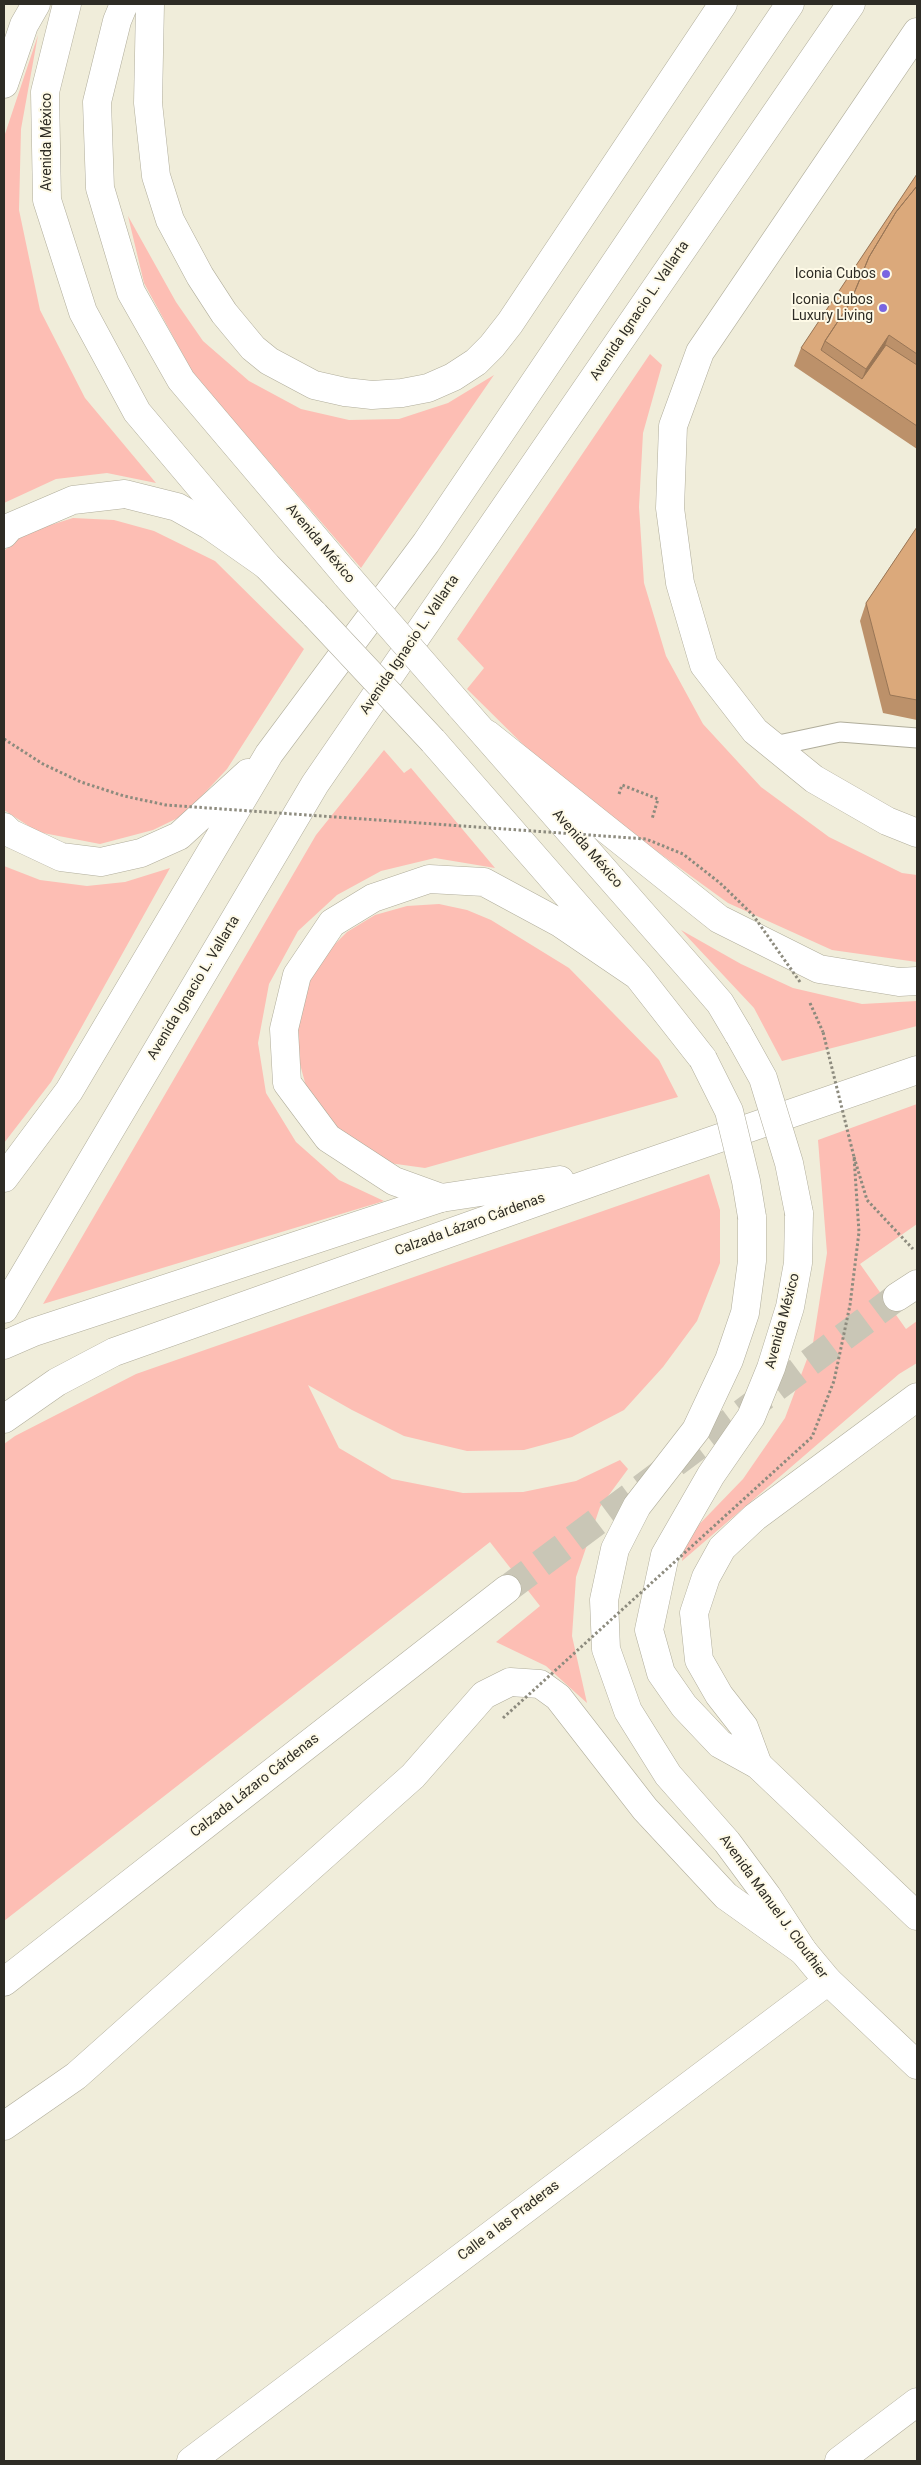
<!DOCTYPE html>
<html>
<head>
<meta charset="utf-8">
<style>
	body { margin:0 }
	#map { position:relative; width:921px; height:2465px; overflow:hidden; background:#f0edda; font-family:Roboto,sans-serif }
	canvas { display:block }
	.frame { position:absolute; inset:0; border:5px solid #2e2c25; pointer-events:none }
</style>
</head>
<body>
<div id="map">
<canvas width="921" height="2465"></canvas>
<div class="frame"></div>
</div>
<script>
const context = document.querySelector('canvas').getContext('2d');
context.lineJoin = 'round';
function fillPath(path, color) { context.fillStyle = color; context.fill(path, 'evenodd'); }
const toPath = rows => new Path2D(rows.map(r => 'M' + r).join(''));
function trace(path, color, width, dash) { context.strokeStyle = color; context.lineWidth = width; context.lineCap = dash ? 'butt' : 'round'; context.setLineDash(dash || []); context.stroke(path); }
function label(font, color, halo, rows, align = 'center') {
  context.font = font + ' Roboto,sans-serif'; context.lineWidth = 4; context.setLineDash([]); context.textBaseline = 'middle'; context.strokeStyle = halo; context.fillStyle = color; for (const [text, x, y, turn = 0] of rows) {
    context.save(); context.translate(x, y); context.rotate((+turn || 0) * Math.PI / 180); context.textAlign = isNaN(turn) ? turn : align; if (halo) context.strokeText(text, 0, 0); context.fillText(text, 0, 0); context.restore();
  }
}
const green = toPath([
	[38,35,21,129,19,210,40,310,85,398,156,483,107,473,56,479,4,503,4,137],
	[128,216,176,302,203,341,249,381,301,409,349,420,399,419,448,403,494,375,361,568,194,375,144,283],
	[650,354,662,365,643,433,639,507,644,583,666,656,703,724,761,787,829,837,902,873,917,875,917,962,832,950,728,903,559,780,467,689,484,668,457,639],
	[73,518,114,520,154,531,215,561,304,649,227,769,184,815,153,830,100,844,38,832,4,810,4,551,25,533],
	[384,750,404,773,411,768,495,868,435,858,381,871,337,895,298,931,269,984,258,1043,266,1093,296,1142,339,1180,384,1201,43,1304,316,835],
	[4,866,40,880,87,886,125,882,170,868,51,1082,4,1143],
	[439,904,467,910,491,920,569,968,659,1060,678,1097,425,1168,389,1163,328,1123,307,1090,297,1053,297,1015,307,983,324,955,347,932,375,915,407,906],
	[681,930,741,964,793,988,862,1004,917,1001,917,1026,782,1061,754,1008],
	[917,1104,917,1224,860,1264,906,1329,917,1321,917,1363,899,1374,682,1561,685,1539,743,1479,785,1418,813,1343,827,1253,818,1140],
	[709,1174,720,1210,720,1263,697,1321,663,1367,624,1410,572,1437,524,1450,467,1451,404,1436,352,1410,308,1385,339,1448,392,1479,463,1493,523,1492,576,1481,620,1460,628,1469,600,1507,576,1577,572,1636,587,1703,546,1666,496,1642,540,1606,490,1542,4,1921,4,1444,15,1436,136,1374]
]);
const highwayTunnel = toPath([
	[507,1589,897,1297]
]);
const path = toPath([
	[619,794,622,785,658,799,652,819],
	[810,1003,823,1032],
	[854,1157,867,1200,913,1249]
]);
const lane = toPath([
	[774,746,840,732,917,738]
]);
const street = toPath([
	[758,1765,744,1727,719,1695,699,1660,694,1613,706,1577,722,1548,755,1517,917,1397],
	[4,2126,76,2076,413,1776,484,1695,510,1682,540,1684,558,1697,645,1809,726,1896,803,1951],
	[191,2461,828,1981],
	[839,2461,917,2402]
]);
const secondary = toPath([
	[67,4,45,92,47,200,83,312,137,412,266,565,315,615],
	[124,4,117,21,97,102,100,188,131,292,181,380,347,576],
	[150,4,148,103,156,176,170,220,200,276,224,313,253,348,269,361,314,385,345,392,372,395,402,393,428,388,453,377,476,362,492,346,510,323,723,4],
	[917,32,700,352,673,426,670,508,680,583,704,665,755,731,814,779,887,821,917,833],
	[4,84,24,25,36,4],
	[460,706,695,974,720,1003,739,1035],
	[433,741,638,976,703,1059],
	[441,1198,394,1181,328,1138,287,1083,284,1029,297,975,332,923,373,898,429,879,484,882,560,923,638,976],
	[799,1213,798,1263,790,1307,771,1368,751,1417,711,1475,665,1555,649,1630,661,1673,684,1706,720,1744,758,1765,917,1916],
	[752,1217,752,1261,745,1313,729,1360,696,1430,637,1506,615,1549,604,1600,606,1649,628,1711,668,1775,727,1842,767,1896,803,1951,828,1981,917,2065]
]);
const primary = toPath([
	[4,534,10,527,73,500,125,494,177,507,209,525,266,565],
	[4,827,10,833,61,857,101,862,141,853,179,836,248,773],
	[4,1178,69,1091,269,754,426,543,790,4],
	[4,1309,315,784,851,4]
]);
const highway = toPath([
	[487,734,719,919,819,969,899,982,917,981],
	[897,1297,917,1284],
	[4,1345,34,1332,441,1198,560,1180],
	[4,1419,57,1382,114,1352,624,1171,917,1070],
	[4,1982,507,1589]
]);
const pathBridge = toPath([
	[4,739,43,764,81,782,124,796,166,805,646,839,683,854,720,883,753,915,800,982],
	[503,1718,812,1437,834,1381,850,1305,859,1232,854,1157,823,1032]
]);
const secondaryBridge = toPath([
	[347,576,460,706],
	[315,615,433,741],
	[739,1035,763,1078,789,1163,799,1213],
	[703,1059,729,1111,746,1181,752,1217]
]);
const wall = toPath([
	[917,174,917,449,794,366,801,348],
	[917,527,917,720,883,713,860,621,866,603]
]);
const shadedWall = toPath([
	[889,335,879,363,859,387,866,369]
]);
const building = toPath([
	[917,174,917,186,896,212,869,257,850,303,825,341,821,350,862,379,886,345,917,365,917,426,801,348,917,174],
	[917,186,917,354,889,335,866,369,825,341,850,303,869,257,896,212,917,186],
	[917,527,917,700,890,695,866,603,917,527]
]);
const markers = [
	[886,274,5,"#7966e1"],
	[883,308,5,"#7966e1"]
];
const streetNames = [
	["Avenida México",47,142,-90],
	["Avenida Ignacio L. Vallarta",640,311,-56],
	["Avenida México",320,544,50],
	["Avenida Ignacio L. Vallarta",410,645,-56],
	["Avenida México",587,849,49],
	["Avenida Ignacio L. Vallarta",194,988,-59],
	["Calzada Lázaro Cárdenas",470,1225,-20],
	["Avenida México",783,1321,-75],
	["Calzada Lázaro Cárdenas",255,1786,-38],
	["Avenida Manuel J. Clouthier",773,1907,54],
	["Calle a las Praderas",509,2221,-37]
];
const poiNames = [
	["Iconia Cubos",876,274],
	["Iconia Cubos",873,300],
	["Luxury Living",873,316]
];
fillPath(green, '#fdbeb4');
trace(highwayTunnel, '#c9c6b6', 28, [28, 14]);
trace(lane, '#b0ad9b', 21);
trace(street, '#b0ad9b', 29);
trace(secondary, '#b0ad9b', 29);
trace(primary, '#b0ad9b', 29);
trace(highway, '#b0ad9b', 29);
trace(path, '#8d8b7e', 3, [2.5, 2.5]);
trace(lane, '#fff', 19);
trace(street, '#fff', 28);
trace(secondary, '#fff', 28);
trace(primary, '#fff', 28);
trace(highway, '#fff', 28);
trace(secondaryBridge, '#b0ad9b', 29, []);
trace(pathBridge, '#8d8b7e', 3, [2.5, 2.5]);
trace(secondaryBridge, '#fff', 28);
fillPath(wall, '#bc916a');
fillPath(shadedWall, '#997656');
fillPath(building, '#dba97b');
trace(building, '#997656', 1);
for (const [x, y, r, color] of markers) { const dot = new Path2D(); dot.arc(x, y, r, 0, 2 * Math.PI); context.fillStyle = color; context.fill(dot); trace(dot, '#fefae7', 2); }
label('14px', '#2e2c25', '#fefae7', streetNames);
label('14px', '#2e2c25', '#fefae7', poiNames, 'right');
</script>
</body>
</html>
